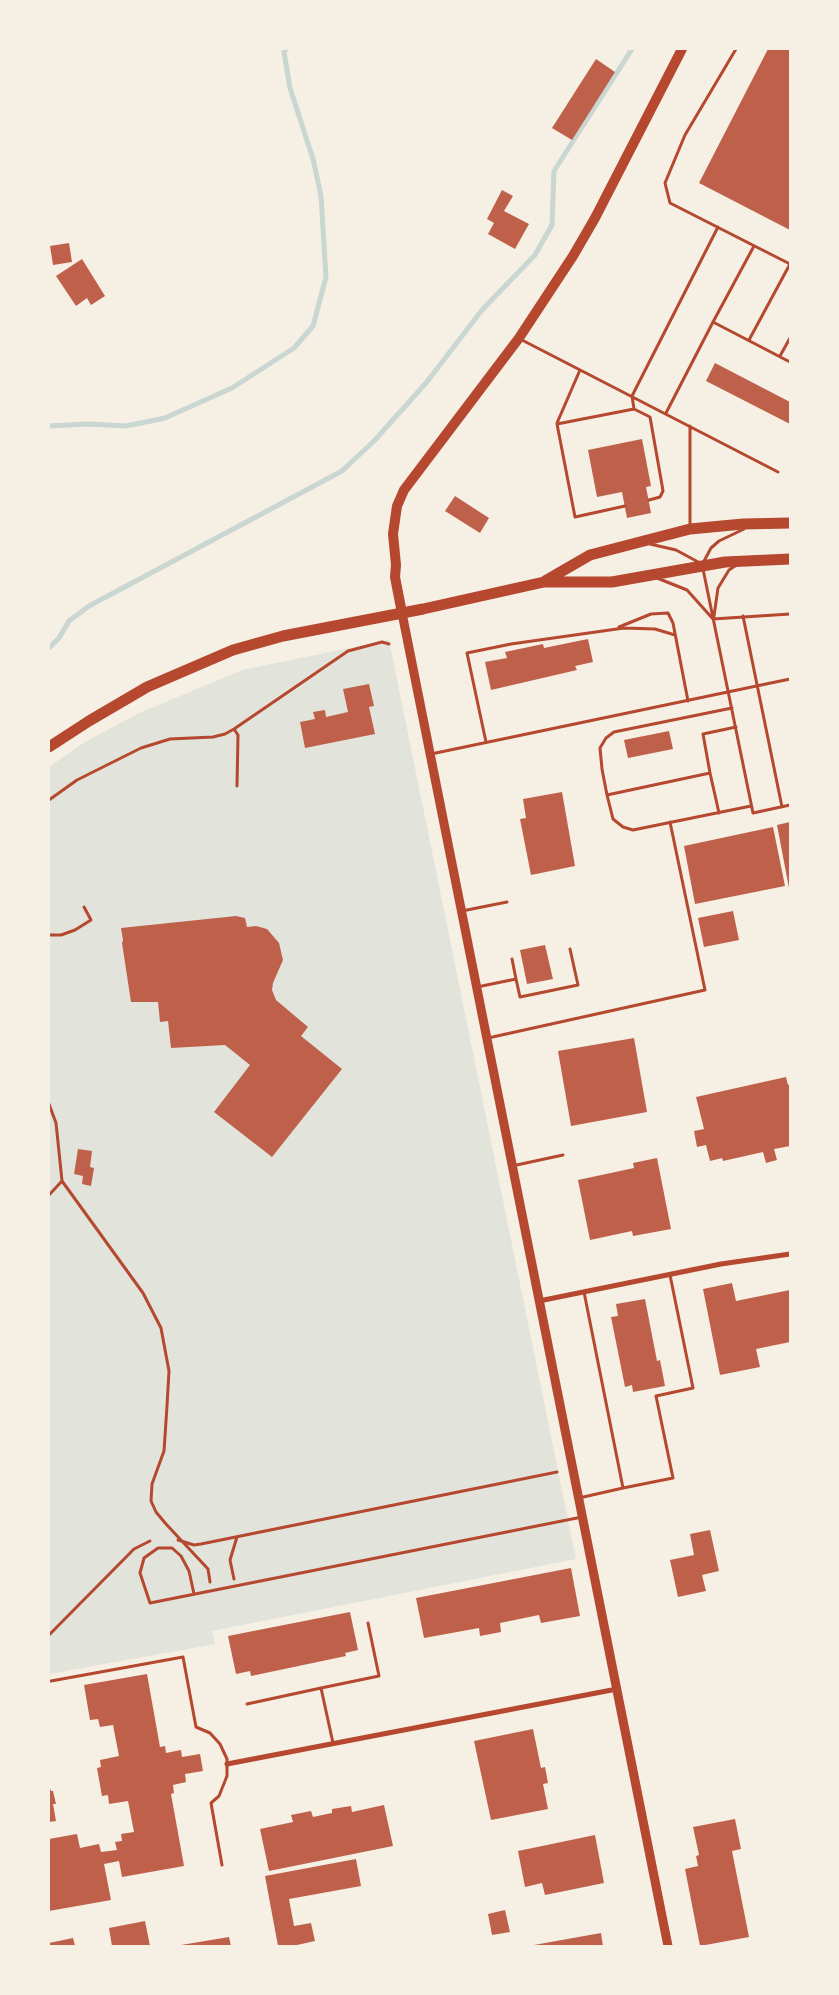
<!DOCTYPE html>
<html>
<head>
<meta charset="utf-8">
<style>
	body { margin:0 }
	#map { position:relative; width:839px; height:1995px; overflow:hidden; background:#f6efe4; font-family:Raleway,sans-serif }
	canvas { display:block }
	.frame { position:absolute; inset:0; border:50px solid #f6efe4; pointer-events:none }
</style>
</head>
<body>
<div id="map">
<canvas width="839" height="1995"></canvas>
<div class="frame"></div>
</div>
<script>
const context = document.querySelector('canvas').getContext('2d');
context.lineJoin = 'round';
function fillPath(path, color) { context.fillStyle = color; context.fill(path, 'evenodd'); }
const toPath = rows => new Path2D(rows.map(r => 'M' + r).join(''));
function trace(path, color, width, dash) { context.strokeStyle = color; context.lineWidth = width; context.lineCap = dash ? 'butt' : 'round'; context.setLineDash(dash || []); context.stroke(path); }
const green = toPath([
	[389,640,576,1559,212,1631,215,1644,49,1674,49,767,85,742,137,714,242,670]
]);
const stream = toPath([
	[49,426,88,424,126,426,165,418,232,388,294,348,313,326,326,277,321,196,313,159,290,88,284,52,286,49],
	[49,648,59,638,69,621,89,606,342,471,374,441,426,383,482,310,535,255,552,225,554,171,632,49]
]);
const building = toPath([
	[768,49,790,49,790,230,699,183],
	[596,59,615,72,572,140,552,128],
	[502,190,513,196,504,211,529,224,515,249,488,234,494,223,487,219],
	[69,243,72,262,53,265,50,246],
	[82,259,105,296,91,305,87,298,76,306,56,276],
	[715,363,790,402,790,424,706,381],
	[642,439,651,486,646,487,651,513,627,518,622,492,597,497,588,450],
	[455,496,489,518,480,533,445,511],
	[588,639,593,662,575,666,577,670,491,690,485,662,507,658,505,652,543,644,544,648],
	[369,684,374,706,369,707,375,734,305,748,300,722,315,719,313,712,325,710,326,717,348,712,343,689],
	[669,731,673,749,628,758,624,740],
	[562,792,575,866,531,875,520,819,526,818,523,799],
	[790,822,790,888,789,888,777,825],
	[773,827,785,886,695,904,684,846],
	[733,911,739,940,704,947,698,918],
	[236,916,245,918,247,927,256,926,267,929,279,943,283,960,273,983,272,990,276,1000,308,1027,301,1036,342,1069,272,1157,214,1112,250,1065,225,1045,171,1048,168,1021,160,1022,158,1002,131,1002,122,943,123,940,121,928],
	[545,945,553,979,527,984,520,950],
	[634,1038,647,1112,571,1126,558,1051],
	[786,1077,788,1085,790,1084,790,1146,774,1149,777,1160,766,1163,763,1152,723,1161,722,1158,710,1161,706,1145,697,1147,694,1131,704,1129,696,1097],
	[78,1149,92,1151,90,1167,94,1168,91,1186,82,1184,83,1176,74,1174],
	[657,1158,671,1229,633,1236,632,1231,590,1240,578,1180,634,1168,633,1163],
	[732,1283,736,1301,790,1290,790,1342,756,1349,760,1367,720,1375,703,1289],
	[645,1299,657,1361,660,1360,665,1386,633,1392,632,1385,625,1387,611,1317,618,1316,616,1304],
	[710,1530,719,1571,702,1575,706,1591,678,1597,670,1560,694,1555,690,1534],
	[571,1568,580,1616,541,1623,539,1615,500,1623,501,1632,480,1636,479,1628,424,1638,416,1598],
	[350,1612,358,1650,345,1653,346,1656,251,1676,250,1671,236,1674,228,1636],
	[147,1674,160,1747,165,1746,166,1753,181,1750,182,1757,200,1754,203,1771,185,1774,186,1782,173,1785,174,1793,171,1794,184,1866,122,1877,119,1861,104,1864,111,1900,49,1911,49,1839,77,1834,80,1848,99,1844,101,1852,117,1850,115,1842,122,1841,121,1834,134,1832,128,1801,109,1804,108,1795,102,1796,97,1768,101,1767,100,1760,119,1756,113,1725,100,1727,98,1719,90,1720,84,1685],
	[533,1729,541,1768,545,1767,548,1783,543,1784,548,1809,491,1820,474,1741],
	[49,1786,51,1791,53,1791,56,1804,53,1804,56,1821,49,1822],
	[384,1805,393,1846,269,1871,260,1829,293,1822,291,1815,311,1811,313,1817,332,1813,332,1809,351,1806,352,1812],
	[735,1819,741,1849,732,1851,749,1937,700,1946,685,1869,698,1866,696,1856,699,1855,693,1827],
	[595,1835,604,1883,545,1895,542,1883,525,1887,518,1851],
	[356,1859,361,1886,289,1899,294,1926,311,1923,315,1941,297,1945,298,1946,278,1946,265,1876],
	[505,1910,510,1932,492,1935,488,1914],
	[145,1921,150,1946,112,1946,109,1928],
	[601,1933,603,1946,534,1946,534,1945],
	[229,1937,231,1946,181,1946,181,1945],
	[73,1938,75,1946,49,1946,49,1943]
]);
const path = toPath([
	[234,729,238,735,237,786],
	[49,800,77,780,141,748,170,739,213,737,225,734,234,729,348,651,382,642,389,644],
	[49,935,61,935,75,930,91,920,84,907],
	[49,1104,56,1123,62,1181,143,1293,161,1328,169,1371,167,1406,164,1451,152,1484,151,1501,156,1512,166,1524,208,1569,210,1582],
	[49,1195,62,1181],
	[178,1540,194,1545,201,1544,557,1472],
	[234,1579,230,1560,237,1537],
	[49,1635,134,1549,150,1541]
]);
const service = toPath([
	[736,49,685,135,665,183,670,203,790,264],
	[713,322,790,362],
	[520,339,778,472],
	[749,340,790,264],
	[780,356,790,338],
	[634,409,650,417,662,485,663,491,660,497,649,500],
	[666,413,713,322,754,246],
	[557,423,580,370],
	[625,506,575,517,557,424,634,409,632,396,718,227],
	[690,526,690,426],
	[650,544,676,550,700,563],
	[703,563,711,548,719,541,744,529],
	[703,569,753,813,790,805],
	[657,578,687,590,713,619],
	[714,616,718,588,729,570,735,566],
	[743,616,782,807],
	[713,619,790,614],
	[619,627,651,614,668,613,673,623,688,701],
	[736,727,703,734,710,773,607,795,613,819,623,827,633,830,751,806],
	[486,742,467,653,511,644,624,628,655,629,675,635],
	[431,754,790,679],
	[710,773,719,813],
	[607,795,602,769,600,748,606,738,614,732,732,708],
	[462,911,507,902],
	[512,959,516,979],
	[477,987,516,979,520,997,578,985,570,949],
	[488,1038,705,990,670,822],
	[512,1166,563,1155],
	[623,1488,673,1478,656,1396,693,1388,670,1275],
	[579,1498,623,1488,584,1292],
	[194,1594,189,1571,181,1556,172,1548,158,1548,144,1558,140,1573,150,1603,582,1517],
	[51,1681,183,1657,196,1727,210,1733,220,1744,227,1759,227,1776,219,1796,211,1803,222,1865],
	[321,1688,379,1676,368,1623],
	[247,1704,321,1688,333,1743]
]);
const minor = toPath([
	[539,1301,721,1264,790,1254],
	[227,1764,617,1689]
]);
const tertiary = toPath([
	[402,613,668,1946]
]);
const secondary = toPath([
	[402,613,395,577,396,565,393,534,397,506,404,490,519,338,573,256,595,218,682,49]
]);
const primary = toPath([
	[545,581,590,555,690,529,743,524,790,523],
	[49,747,89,721,147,687,233,650,283,636,423,609,544,582,612,582,725,562,790,559]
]);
fillPath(green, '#e2e4dc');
trace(stream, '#c9d6d2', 5);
fillPath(building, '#bf614a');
trace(path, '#b5482f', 3);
trace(service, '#b5482f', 3);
trace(minor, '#b5482f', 5);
trace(tertiary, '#b5482f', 9);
trace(secondary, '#b5482f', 10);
trace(primary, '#b5482f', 11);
</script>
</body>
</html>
